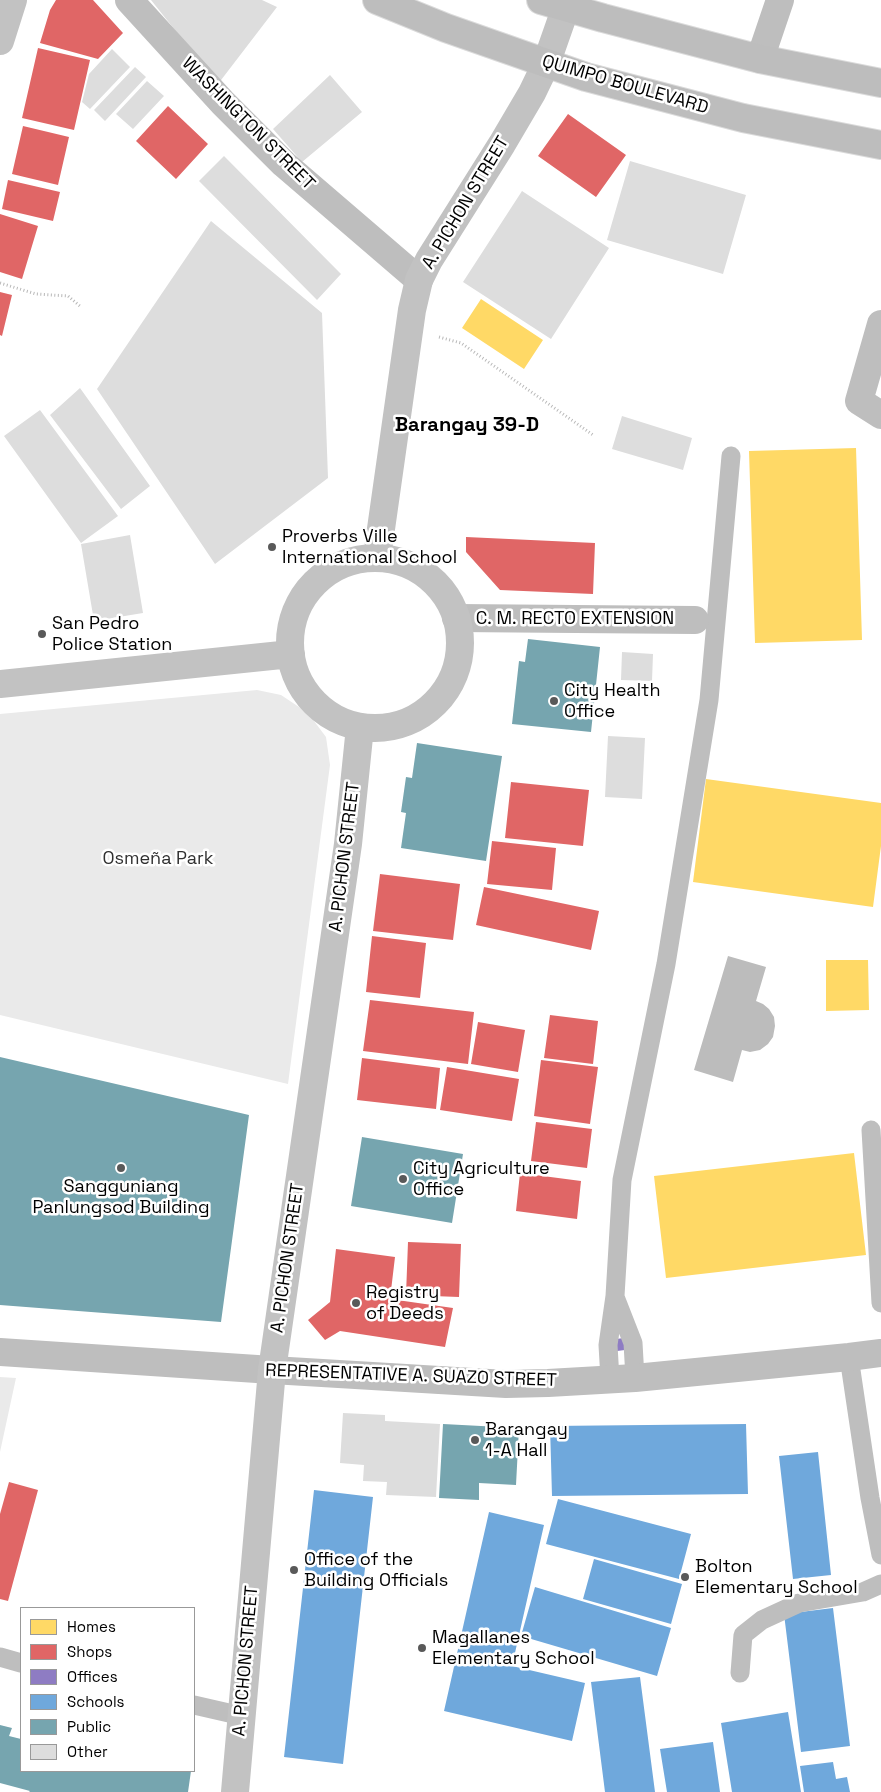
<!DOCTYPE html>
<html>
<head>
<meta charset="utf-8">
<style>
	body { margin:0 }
	#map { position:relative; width:881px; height:1792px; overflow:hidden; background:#fff; font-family:"Space Grotesk",sans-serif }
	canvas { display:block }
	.legend { position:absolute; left:20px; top:1607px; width:175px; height:165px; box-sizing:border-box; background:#fff; border:1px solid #999; margin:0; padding:6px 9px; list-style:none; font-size:15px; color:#000 }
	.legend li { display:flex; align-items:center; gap:10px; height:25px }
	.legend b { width:25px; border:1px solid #999 }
</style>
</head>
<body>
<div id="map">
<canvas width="881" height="1792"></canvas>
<ul class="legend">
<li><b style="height:14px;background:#ffd966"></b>Homes</li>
<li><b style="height:14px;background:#e06666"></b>Shops</li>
<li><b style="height:14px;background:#8e7cc3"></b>Offices</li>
<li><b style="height:14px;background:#6fa8dc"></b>Schools</li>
<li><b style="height:14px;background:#76a5af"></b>Public</li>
<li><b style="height:14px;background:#ddd"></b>Other</li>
</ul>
</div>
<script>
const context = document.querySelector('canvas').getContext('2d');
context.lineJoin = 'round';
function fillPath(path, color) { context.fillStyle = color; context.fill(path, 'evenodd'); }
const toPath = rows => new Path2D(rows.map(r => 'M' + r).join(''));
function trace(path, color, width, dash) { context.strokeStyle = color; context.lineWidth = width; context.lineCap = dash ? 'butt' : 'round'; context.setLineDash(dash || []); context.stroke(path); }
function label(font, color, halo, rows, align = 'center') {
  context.font = font + ' "Space Grotesk",sans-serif'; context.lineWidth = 5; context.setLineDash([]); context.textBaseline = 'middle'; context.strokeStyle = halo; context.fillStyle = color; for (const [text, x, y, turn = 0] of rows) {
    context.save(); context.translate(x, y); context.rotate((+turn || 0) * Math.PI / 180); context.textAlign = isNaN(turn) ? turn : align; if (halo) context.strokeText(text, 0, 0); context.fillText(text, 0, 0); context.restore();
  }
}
const green = toPath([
	[257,690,281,695,308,713,326,737,330,765,288,1084,0,1015,0,714],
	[0,1377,16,1378,0,1452]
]);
const water = toPath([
	[728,956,766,967,756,1001,763,1004,769,1009,774,1017,775,1026,773,1037,768,1044,760,1050,750,1052,742,1050,733,1082,694,1070]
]);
const homes = toPath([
	[481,299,543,340,524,369,462,328],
	[856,448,862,640,755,643,749,451],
	[706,779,881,803,881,846,873,907,693,882],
	[826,960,868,960,869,1010,826,1011],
	[854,1153,866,1255,666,1278,654,1176]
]);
const shops = toPath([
	[56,0,93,0,123,33,98,59,40,43,50,10],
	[38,48,90,60,74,130,22,118],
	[168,106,208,144,176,179,136,141],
	[568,114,626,155,596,197,538,156],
	[23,126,69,137,58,185,12,174],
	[8,180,60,192,53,221,2,209],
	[0,214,38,226,22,279,0,272],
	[0,292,12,295,2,336,0,335],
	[466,537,595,543,593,594,500,590,466,552],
	[511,782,589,790,583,846,505,838],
	[492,841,556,848,552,890,487,884],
	[380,874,460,884,453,940,373,931],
	[484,887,599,911,591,950,476,925],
	[372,936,426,943,420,998,366,992],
	[370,1000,474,1012,468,1064,363,1051],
	[550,1015,598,1021,593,1064,544,1058],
	[478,1022,525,1030,518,1072,471,1064],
	[362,1058,440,1068,436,1109,357,1100],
	[541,1060,598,1067,590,1124,534,1116],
	[447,1067,519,1079,512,1121,440,1110],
	[536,1122,592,1129,587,1168,531,1161],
	[520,1173,581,1181,577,1219,516,1211],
	[408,1242,461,1244,459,1297,406,1295],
	[336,1249,395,1257,390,1299,453,1308,445,1347,340,1331,325,1340,308,1320,330,1302],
	[9,1482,38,1490,8,1601,0,1599,0,1514]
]);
const offices = toPath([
	[624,1338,625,1350,617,1351,616,1339]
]);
const schools = toPath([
	[746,1424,748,1494,552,1496,550,1426],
	[818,1452,831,1575,793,1579,779,1456],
	[314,1490,373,1497,343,1764,284,1757],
	[558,1499,691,1534,679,1579,546,1544],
	[489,1512,544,1525,512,1666,585,1683,572,1741,444,1711],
	[594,1559,682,1584,671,1624,583,1599],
	[535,1587,671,1628,657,1676,521,1636],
	[833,1608,850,1746,801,1752,784,1614],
	[640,1677,655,1792,605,1792,591,1682],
	[788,1712,801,1792,732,1792,721,1723],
	[713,1742,720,1792,667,1792,660,1749],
	[833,1762,836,1779,847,1777,850,1792,804,1792,800,1766]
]);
const public = toPath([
	[528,639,600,647,591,732,512,724,519,661,525,662],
	[417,743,502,756,486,861,401,848,406,813,401,812,406,777,412,778],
	[0,1057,249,1115,221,1322,0,1305],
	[362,1137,463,1154,452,1223,351,1206],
	[443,1424,519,1428,516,1485,479,1483,479,1500,439,1498],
	[0,1725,12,1728,9,1736,21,1739,21,1771,191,1771,188,1792,29,1792,30,1791,0,1783]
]);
const building = toPath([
	[151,0,262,0,277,7,218,84],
	[112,49,130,67,90,109,82,102,89,74],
	[135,67,146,77,105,121,94,110],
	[330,75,362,112,302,162,273,129],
	[147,81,164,96,133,129,116,114],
	[224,156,341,274,317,300,199,181],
	[630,161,746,195,723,274,607,240],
	[522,191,609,248,551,339,463,282],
	[211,221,322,313,328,478,215,564,97,389],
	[80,388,150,486,121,509,50,415],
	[40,410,118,516,81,543,4,436],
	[622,416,692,438,683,470,612,449],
	[130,535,143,613,94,621,81,544],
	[622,652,653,654,652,681,621,680],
	[608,736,645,738,642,799,605,797],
	[343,1413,385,1415,385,1421,440,1424,436,1497,386,1495,387,1482,363,1481,364,1465,340,1463]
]);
const path = toPath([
	[0,283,36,294,68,296,81,307],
	[439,337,461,343,593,435]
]);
const service = toPath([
	[871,1130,881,1303],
	[615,1297,633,1343,635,1378],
	[849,1357,870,1498,881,1555],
	[610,1379,608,1345,615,1296,622,1180,666,964,709,700,731,456],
	[0,1657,21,1663],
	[740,1673,743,1635,762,1620,799,1603,863,1592,881,1584],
	[194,1705,242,1716]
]);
const minor = toPath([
	[129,0,223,103,284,164,419,280],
	[760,59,780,0],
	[881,324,859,401,881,415],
	[456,618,695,620],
	[0,1352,272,1370,506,1384,548,1383,635,1378,849,1357,881,1353]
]);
const secondary = toPath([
	[0,41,13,0],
	[377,557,412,310,419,280,429,260,502,144,532,93,546,64,566,7],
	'290 643a85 85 0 1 1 170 0a85 85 0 1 1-170 0Z',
	[0,684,291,654],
	[235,1792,272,1370,348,844,360,727]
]);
const primary = toPath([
	[377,0,446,28,586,77,743,118,881,145],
	[541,0,603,18,760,59,881,83]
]);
const markers = [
	[272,547,5,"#595959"],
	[42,634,5,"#595959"],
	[554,701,5,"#595959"],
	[121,1168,5,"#595959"],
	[403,1179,5,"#595959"],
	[356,1303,5,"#595959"],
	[475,1440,5,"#595959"],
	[294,1570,5,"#595959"],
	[685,1577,5,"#595959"],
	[422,1648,5,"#595959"]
];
const streetNames = [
	["QUIMPO BOULEVARD",625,85,16],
	["WASHINGTON STREET",248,124,45],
	["A. PICHON STREET",466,203,-59],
	["C. M. RECTO EXTENSION",575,619],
	["A. PICHON STREET",345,857,-83],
	["A. PICHON STREET",288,1258,-82],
	["REPRESENTATIVE A. SUAZO STREET",411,1376,2],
	["A. PICHON STREET",246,1661,-85]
];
const poiNames = [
	["Proverbs Ville",282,537],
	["International School",282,558],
	["San Pedro",52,624],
	["Police Station",52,645],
	["City Health",564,691],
	["Office",564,712],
	["City Agriculture",413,1169],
	["Office",413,1190],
	["Sangguniang",121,1187,"center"],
	["Panlungsod Building",121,1208,"center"],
	["Registry",366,1293],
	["of Deeds",366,1314],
	["Barangay",485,1430],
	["1-A Hall",485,1451],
	["Office of the",304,1560],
	["Building Officials",304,1581],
	["Bolton",695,1567],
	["Elementary School",695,1588],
	["Magallanes",432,1638],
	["Elementary School",432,1659]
];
const parkNames = [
	["Osmeña Park",158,859]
];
const quarterNames = [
	["Barangay 39-D",467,426]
];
fillPath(green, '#eaeaea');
fillPath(water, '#bcbcbc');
fillPath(homes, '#ffd966');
fillPath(shops, '#e06666');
fillPath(offices, '#8e7cc3');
fillPath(schools, '#6fa8dc');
fillPath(public, '#76a5af');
fillPath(building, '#ddd');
trace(primary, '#dbdbdb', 30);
trace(path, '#b8b8b8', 3, [1, 2.5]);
trace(service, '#bebebe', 19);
trace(minor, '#bebebe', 28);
trace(secondary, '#c2c2c2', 28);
trace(primary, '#bdbdbd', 28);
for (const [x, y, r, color] of markers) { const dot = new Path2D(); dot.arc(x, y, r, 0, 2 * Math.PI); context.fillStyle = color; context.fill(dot); trace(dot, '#fff', 2); }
label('18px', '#000', '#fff', streetNames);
label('18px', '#000', '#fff', poiNames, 'left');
label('18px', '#303030', '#fff', parkNames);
label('bold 20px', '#000', '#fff', quarterNames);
</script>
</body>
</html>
